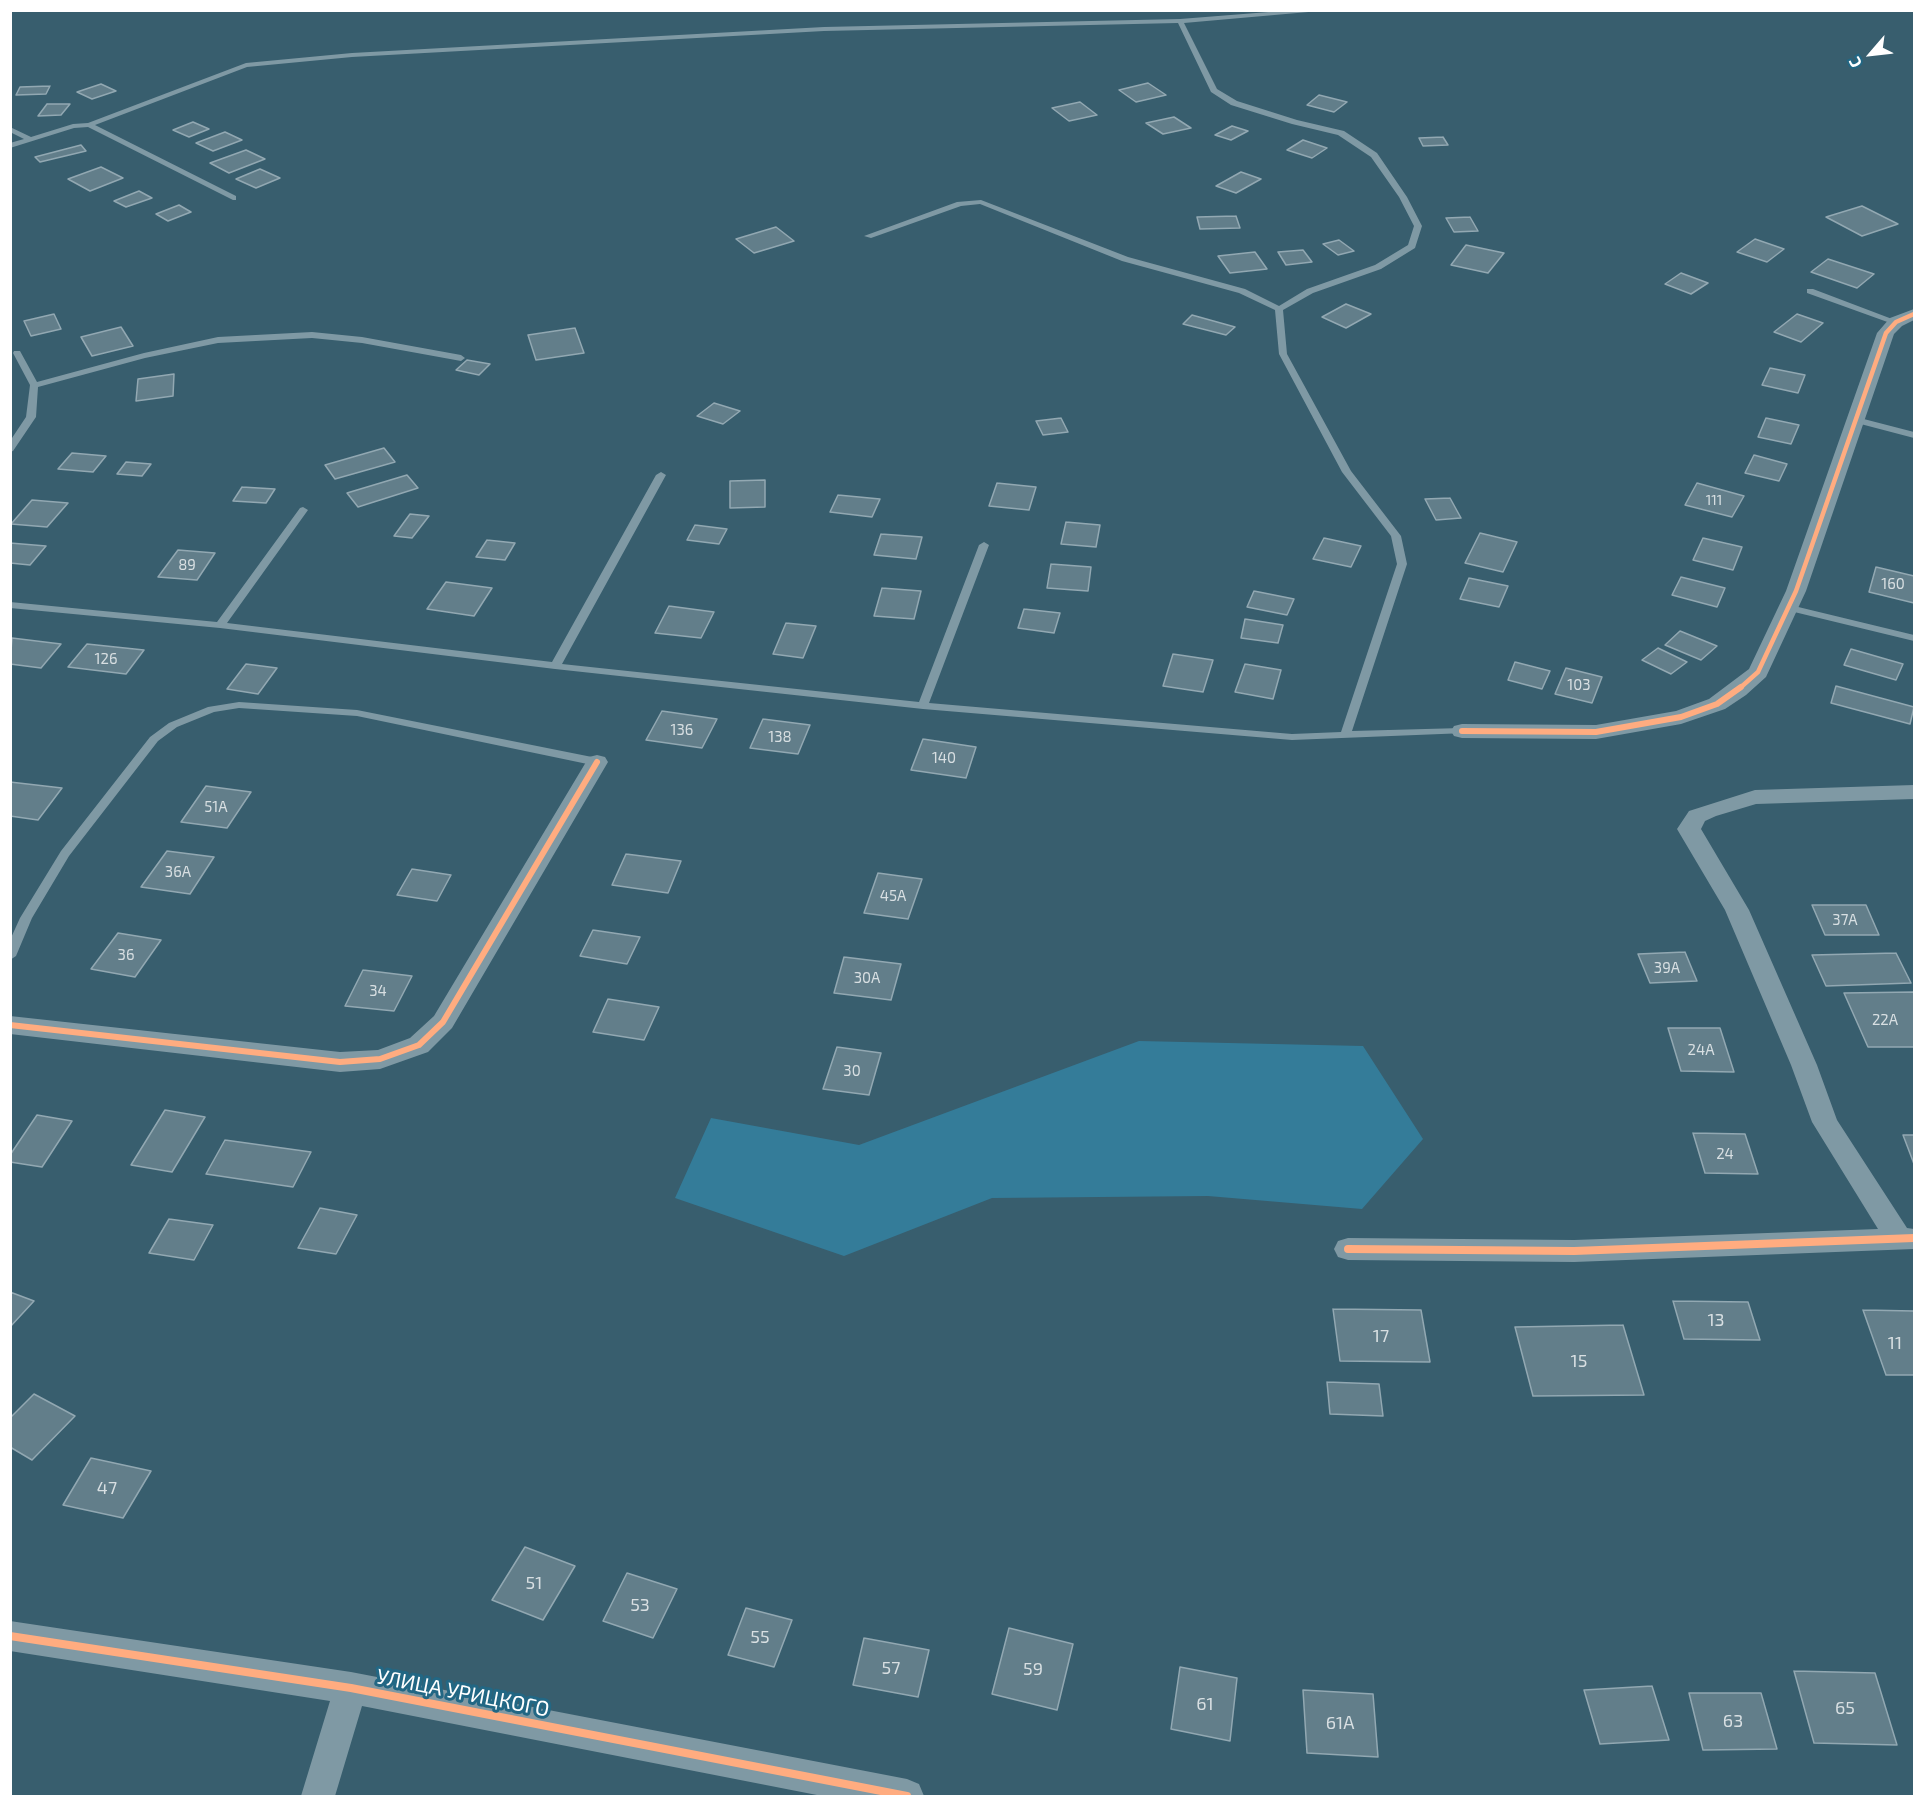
<!DOCTYPE html>
<html>
<head>
<meta charset="utf-8">
<style>
	body { margin:0 }
	#map { position:relative; width:1925px; height:1807px; overflow:hidden; background:#385e6e; font-family:"Exo 2",sans-serif }
	canvas { display:block }
	.frame { position:absolute; inset:0; border:12px solid #fff; pointer-events:none }
	.north { position:absolute; left:1841px; top:24px; width:60px; height:60px; -webkit-text-stroke:4px #226784; paint-order:stroke; rotate:242deg; font-size:16px; font-weight:700; line-height:24px; text-align:center; color:#fff }
	.north::after { content:''; display:block; margin:auto; width:21px; height:27px; background:#fff; clip-path:polygon(50% 0,100% 100%,50% 72%,0 100%) }
</style>
</head>
<body>
<div id="map">
<canvas width="1925" height="1807"></canvas>
<div class="frame"></div>
<div class="north">С</div>
</div>
<script>
const context = document.querySelector('canvas').getContext('2d');
context.lineJoin = 'round';
function fillPath(path, color) { context.fillStyle = color; context.fill(path, 'evenodd'); }
const toPath = rows => new Path2D(rows.map(r => 'M' + r).join(''));
function trace(path, color, width, dash) { context.strokeStyle = color; context.lineWidth = width; context.lineCap = dash ? 'butt' : 'round'; context.setLineDash(dash || []); context.stroke(path); }
function label(font, color, halo, rows, align = 'center') {
  context.font = font + ' "Exo 2",sans-serif'; context.lineWidth = 6; context.setLineDash([]); context.textBaseline = 'middle'; context.strokeStyle = halo; context.fillStyle = color; for (const [text, x, y, turn = 0] of rows) {
    context.save(); context.translate(x, y); context.rotate((+turn || 0) * Math.PI / 180); context.textAlign = isNaN(turn) ? turn : align; if (halo) context.strokeText(text, 0, 0); context.fillText(text, 0, 0); context.restore();
  }
}
const green = toPath([
	[1139,1041,1363,1046,1423,1139,1362,1209,1208,1196,992,1198,844,1256,675,1198,711,1118,859,1145]
]);
const building = toPath([
	[1148,83,1166,95,1136,102,1119,90,1148,83],
	[101,84,116,91,92,99,77,92,101,84],
	[50,86,46,94,16,95,20,87,50,86],
	[1319,95,1347,102,1334,112,1307,105,1319,95],
	[1080,102,1097,115,1069,121,1052,108,1080,102],
	[47,104,70,104,61,115,38,116,47,104],
	[1174,117,1191,128,1163,134,1146,123,1174,117],
	[193,122,209,129,189,137,173,130,193,122],
	[1232,126,1248,131,1231,140,1215,135,1232,126],
	[225,132,242,140,213,151,196,143,225,132],
	[1443,137,1448,145,1423,146,1419,138,1443,137],
	[1303,140,1327,148,1312,158,1287,150,1303,140],
	[81,145,86,151,40,162,35,157,81,145],
	[246,150,265,159,229,173,210,163,246,150],
	[101,167,123,178,90,191,68,179,101,167],
	[260,169,280,178,256,188,236,179,260,169],
	[1241,172,1261,179,1236,193,1216,186,1241,172],
	[139,191,152,198,126,207,114,201,139,191],
	[179,205,191,212,168,221,156,214,179,205],
	[1862,206,1898,224,1862,236,1826,217,1862,206],
	[1236,216,1240,228,1200,229,1197,217,1236,216],
	[1470,217,1478,231,1454,232,1446,218,1470,217],
	[776,227,794,241,754,253,736,239,776,227],
	[1755,239,1784,249,1767,262,1737,252,1755,239],
	[1339,240,1354,251,1338,255,1323,244,1339,240],
	[1466,245,1504,253,1488,273,1451,265,1466,245],
	[1303,250,1312,262,1286,265,1278,252,1303,250],
	[1255,252,1267,269,1230,273,1218,256,1255,252],
	[1828,259,1874,274,1857,288,1811,272,1828,259],
	[1681,273,1708,283,1691,294,1665,284,1681,273],
	[1346,304,1371,314,1346,328,1322,317,1346,304],
	[54,314,61,329,31,336,24,321,54,314],
	[1797,314,1823,323,1801,342,1774,332,1797,314],
	[1192,315,1235,327,1226,335,1183,324,1192,315],
	[121,327,133,346,92,356,81,337,121,327],
	[575,328,584,353,536,360,528,335,575,328],
	[467,360,490,364,479,375,456,370,467,360],
	[1770,368,1805,375,1798,393,1762,385,1770,368],
	[174,374,173,396,136,401,138,379,174,374],
	[714,403,740,411,723,424,697,416,714,403],
	[1061,418,1068,432,1043,435,1036,421,1061,418],
	[1766,418,1799,425,1791,444,1758,437,1766,418],
	[384,448,395,462,335,479,325,465,384,448],
	[72,453,106,456,93,472,58,469,72,453],
	[1754,455,1787,464,1779,481,1745,473,1754,455],
	[126,462,151,464,142,476,117,474,126,462],
	[407,475,418,488,358,507,347,493,407,475],
	[765,480,765,507,730,508,730,481,765,480],
	[997,483,1036,487,1029,510,989,506,997,483],
	[1697,483,1744,496,1732,517,1685,505,1697,483],
	[242,487,275,489,266,503,233,501,242,487],
	[838,495,880,499,872,517,830,512,838,495],
	[1450,498,1461,518,1436,520,1425,499,1450,498],
	[32,500,68,503,47,527,11,524,32,500],
	[410,514,429,516,412,538,394,536,410,514],
	[1066,522,1100,525,1096,547,1061,544,1066,522],
	[695,525,727,529,719,544,687,540,695,525],
	[1480,533,1517,542,1503,572,1465,563,1480,533],
	[881,534,922,537,916,559,874,555,881,534],
	[1324,538,1361,546,1351,567,1313,559,1324,538],
	[1703,538,1742,547,1733,570,1693,560,1703,538],
	[487,540,515,543,505,560,476,557,487,540],
	[10,543,46,546,30,565,10,563,10,543],
	[178,550,215,553,197,580,158,577,178,550],
	[1051,564,1091,567,1088,591,1047,588,1051,564],
	[1876,567,1914,576,1914,603,1869,592,1876,567],
	[1681,577,1725,588,1717,607,1672,595,1681,577],
	[1469,578,1508,586,1499,607,1460,599,1469,578],
	[446,582,492,588,474,616,427,609,446,582],
	[882,588,921,591,914,619,874,616,882,588],
	[1254,591,1294,599,1287,615,1247,607,1254,591],
	[669,606,714,612,701,638,655,633,669,606],
	[1024,609,1060,613,1054,633,1018,628,1024,609],
	[1245,619,1283,625,1278,643,1241,638,1245,619],
	[786,623,816,626,803,658,773,654,786,623],
	[1680,631,1717,646,1701,660,1665,645,1680,631],
	[12,638,61,644,41,668,10,664,12,638],
	[87,644,144,650,126,674,68,667,87,644],
	[1658,648,1687,662,1671,674,1642,660,1658,648],
	[1851,649,1903,664,1896,680,1844,665,1851,649],
	[1173,654,1213,660,1203,692,1163,686,1173,654],
	[1515,662,1550,671,1542,689,1508,680,1515,662],
	[246,664,277,668,258,694,227,689,246,664],
	[1245,664,1281,670,1273,699,1235,692,1245,664],
	[1566,668,1602,677,1592,703,1555,694,1566,668],
	[1836,686,1914,707,1910,724,1831,703,1836,686],
	[662,711,717,719,702,748,646,740,662,711],
	[763,719,810,725,798,754,750,748,763,719],
	[923,739,976,747,966,778,911,770,923,739],
	[10,782,62,788,38,820,10,816,10,782],
	[206,786,251,792,227,828,181,822,206,786],
	[167,851,214,857,190,894,141,887,167,851],
	[626,854,681,861,668,893,612,885,626,854],
	[412,869,451,875,437,901,397,895,412,869],
	[878,873,922,879,908,919,864,913,878,873],
	[1812,905,1866,905,1879,935,1825,935,1812,905],
	[593,930,640,937,627,964,580,956,593,930],
	[118,933,161,940,135,977,91,969,118,933],
	[1685,952,1697,981,1650,983,1638,954,1685,952],
	[1896,953,1911,983,1826,986,1812,955,1896,953],
	[844,957,901,964,891,1000,834,993,844,957],
	[363,970,412,976,394,1011,345,1006,363,970],
	[1914,992,1914,1047,1868,1047,1844,993,1914,992],
	[608,999,659,1007,644,1040,593,1032,608,999],
	[1668,1028,1720,1028,1734,1072,1681,1071,1668,1028],
	[837,1047,881,1053,869,1095,823,1089,837,1047],
	[165,1110,205,1117,172,1172,131,1165,165,1110],
	[37,1115,72,1121,42,1167,10,1162,10,1155,37,1115],
	[1693,1133,1745,1134,1758,1174,1705,1173,1693,1133],
	[1903,1135,1914,1135,1914,1164,1903,1135],
	[225,1140,311,1152,293,1187,206,1174,225,1140],
	[320,1208,357,1215,336,1254,298,1248,320,1208],
	[169,1219,213,1225,194,1260,149,1253,169,1219],
	[10,1292,34,1301,10,1327,10,1292],
	[1673,1301,1748,1302,1760,1340,1684,1339,1673,1301],
	[1333,1309,1421,1310,1430,1362,1340,1361,1333,1309],
	[1863,1310,1914,1311,1914,1375,1886,1375,1863,1310],
	[1623,1325,1644,1395,1533,1396,1515,1327,1623,1325],
	[1327,1382,1379,1384,1383,1416,1330,1414,1327,1382],
	[34,1394,75,1416,32,1460,10,1447,10,1418,34,1394],
	[91,1458,151,1471,123,1518,63,1505,91,1458],
	[525,1547,575,1566,543,1620,492,1600,525,1547],
	[627,1573,677,1589,653,1638,603,1621,627,1573],
	[746,1608,792,1620,774,1667,728,1655,746,1608],
	[1009,1628,1073,1644,1057,1710,992,1694,1009,1628],
	[864,1638,929,1650,918,1697,853,1685,864,1638],
	[1180,1667,1237,1678,1230,1741,1171,1729,1180,1667],
	[1794,1671,1875,1673,1897,1745,1814,1743,1794,1671],
	[1652,1686,1669,1740,1600,1744,1584,1690,1652,1686],
	[1303,1690,1373,1694,1378,1757,1307,1753,1303,1690],
	[1689,1693,1761,1693,1777,1749,1703,1750,1689,1693]
]);
const lane = toPath([
	[1294,10,1331,10,1184,23,1217,89,1237,101,1297,120,1344,131,1377,153,1407,197,1422,226,1415,248,1381,269,1313,293,1283,310,1287,354,1351,471,1401,536,1407,564,1352,731,1462,728,1467,731,1466,733,1292,740,923,709,555,669,220,628,10,608,10,602,217,622,300,508,303,507,308,510,227,623,552,662,656,475,661,472,666,475,562,664,919,702,979,545,984,542,989,545,929,703,1292,734,1341,732,1397,564,1391,536,1342,472,1279,354,1275,310,1239,293,1122,261,980,204,961,206,871,238,864,236,957,202,981,200,1128,257,1245,289,1279,306,1307,289,1375,265,1408,245,1414,226,1399,197,1371,157,1338,135,1292,124,1231,105,1211,92,1178,23,824,31,352,57,247,67,95,125,236,196,236,200,233,200,88,127,74,128,10,148,10,143,24,139,10,132,10,127,31,137,73,124,88,123,246,63,352,53,824,27,1180,19,1294,10],
	[1807,289,1813,289,1900,322,1893,324,1807,293,1807,289],
	[312,332,362,337,461,355,465,358,461,361,362,343,312,338,218,343,145,358,38,387,36,417,13,451,10,452,10,441,26,417,30,385,13,353,14,351,20,351,37,382,144,353,218,337,312,332],
	[1856,417,1914,432,1914,438,1853,422,1851,420,1856,417],
	[1790,605,1914,635,1914,641,1786,610,1785,608,1790,605],
	[239,702,357,710,597,758,603,762,597,766,357,716,239,708,214,712,177,727,158,741,69,856,32,918,16,956,10,960,10,940,20,918,61,851,150,737,169,723,208,707,239,702]
]);
const street = toPath([
	[1914,309,1914,320,1902,326,1894,334,1806,591,1766,677,1746,695,1725,709,1681,724,1596,739,1462,738,1454,736,1451,731,1454,726,1462,724,1596,725,1676,711,1709,699,1749,669,1786,591,1877,333,1890,318,1914,309],
	[597,755,605,757,608,762,452,1028,428,1052,380,1069,340,1072,10,1034,10,1016,340,1052,378,1050,410,1038,434,1016,586,762,589,757,597,755],
	[1914,785,1914,799,1756,804,1716,816,1705,821,1701,829,1749,910,1817,1065,1837,1120,1907,1228,1914,1229,1914,1249,1574,1262,1348,1260,1338,1257,1334,1249,1338,1241,1348,1238,1574,1240,1878,1229,1812,1122,1791,1065,1725,910,1677,829,1689,811,1755,790,1914,785],
	[10,1621,351,1672,907,1779,919,1784,924,1796,822,1796,362,1706,335,1796,301,1796,330,1701,10,1651,10,1621]
]);
const cyclewayFar2 = toPath([
	[1740,688,1758,672,1796,591,1886,333,1896,322,1914,314]
]);
const cyclewayFar1 = toPath([
	[1462,731,1596,732,1681,717,1717,704,1741,687],
	[10,1025,340,1062,380,1059,419,1045,443,1022,597,762]
]);
const cycleway = toPath([
	[1348,1249,1574,1251,1914,1238],
	[10,1636,351,1688,907,1796]
]);
const farNumbernames = [
	["111",1714,500]
];
const numberNames = [
	["89",187,565],
	["160",1893,584],
	["126",106,659],
	["103",1579,685],
	["136",682,730],
	["138",780,737],
	["140",944,758],
	["51А",216,807],
	["36А",178,872],
	["45А",893,896],
	["37А",1845,920],
	["36",126,955],
	["39А",1667,968],
	["30А",867,978],
	["34",378,991],
	["22А",1885,1020],
	["24А",1701,1050],
	["30",852,1071],
	["24",1725,1154]
];
const nearNumbernames = [
	["13",1716,1320],
	["17",1381,1336],
	["11",1895,1343],
	["15",1579,1361],
	["47",107,1488],
	["51",534,1583],
	["53",640,1605],
	["55",760,1637],
	["57",891,1668],
	["59",1033,1669],
	["61",1205,1704],
	["65",1845,1708],
	["63",1733,1721],
	["61А",1340,1723]
];
const nearStreetnames = [
	["УЛИЦА УРИЦКОГО",463,1693,11]
];
fillPath(green, '#347c99');
fillPath(building, '#627e8a');
trace(building, '#92a8b2', 1.5);
fillPath(lane, '#7f99a4');
fillPath(street, '#7f99a4');
trace(cyclewayFar2, '#ffac80', 4.5);
trace(cyclewayFar1, '#ffac80', 6);
trace(cycleway, '#ffac80', 8);
label('14px', '#d8dfe2', null, farNumbernames);
label('15px', '#d8dfe2', null, numberNames);
label('18px', '#d8dfe2', null, nearNumbernames);
label('21px', '#fff', '#226784', nearStreetnames);
</script>
</body>
</html>
